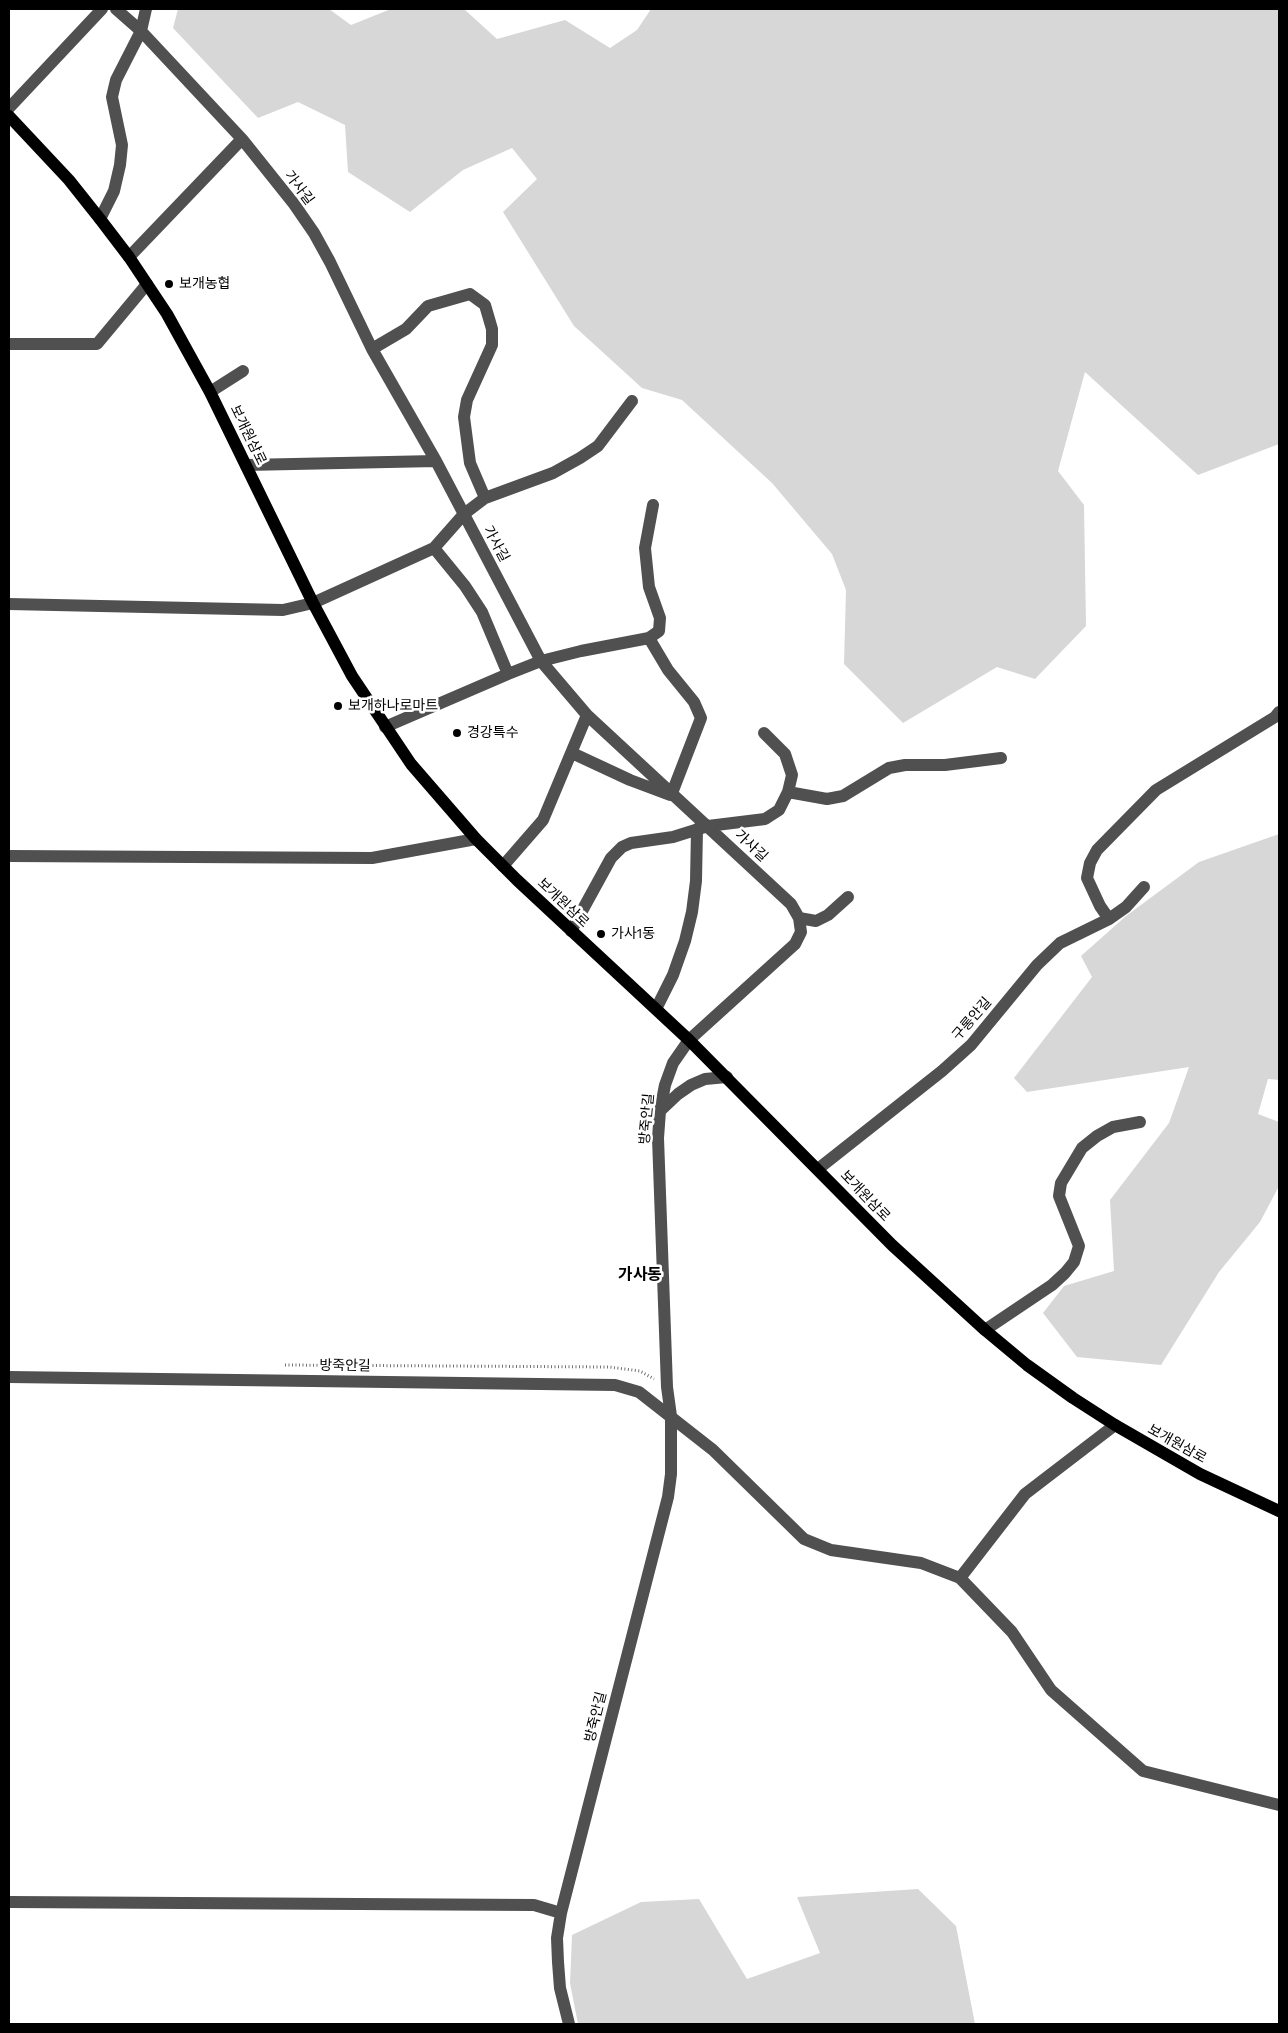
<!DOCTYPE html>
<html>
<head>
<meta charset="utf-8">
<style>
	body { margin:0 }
	#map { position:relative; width:1288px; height:2033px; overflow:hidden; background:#fff; font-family:"Work Sans",sans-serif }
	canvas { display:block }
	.frame { position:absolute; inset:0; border:10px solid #000; pointer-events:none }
</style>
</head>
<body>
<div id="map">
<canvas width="1288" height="2033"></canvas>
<div class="frame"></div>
</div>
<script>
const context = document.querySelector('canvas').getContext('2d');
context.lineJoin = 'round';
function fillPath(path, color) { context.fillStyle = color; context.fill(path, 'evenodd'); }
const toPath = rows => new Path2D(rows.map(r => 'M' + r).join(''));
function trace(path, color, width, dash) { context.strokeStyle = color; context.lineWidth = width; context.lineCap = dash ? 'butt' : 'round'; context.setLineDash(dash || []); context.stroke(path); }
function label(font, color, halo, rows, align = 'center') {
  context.font = font + ' "Work Sans","Noto Sans KR",sans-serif'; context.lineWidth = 5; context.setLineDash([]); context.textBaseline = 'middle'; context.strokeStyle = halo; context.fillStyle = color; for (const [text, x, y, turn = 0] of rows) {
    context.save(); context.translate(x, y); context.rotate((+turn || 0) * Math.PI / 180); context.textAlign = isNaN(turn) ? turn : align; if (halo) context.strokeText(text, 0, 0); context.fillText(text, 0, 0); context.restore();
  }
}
const green = toPath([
	[178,9,329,9,351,25,391,9,464,9,497,39,565,20,610,48,637,30,651,9,1279,9,1279,444,1198,475,1085,372,1058,471,1084,505,1086,626,1035,679,997,667,903,723,844,664,846,590,832,554,772,483,682,400,642,388,574,326,503,212,537,179,512,148,463,170,410,212,348,172,345,125,298,102,258,118,173,28],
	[1279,834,1279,1080,1268,1079,1258,1114,1279,1122,1279,1186,1260,1222,1219,1272,1161,1365,1077,1357,1043,1313,1064,1286,1114,1271,1110,1200,1169,1123,1189,1067,1027,1092,1014,1078,1092,977,1081,956,1126,916,1199,862],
	[918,1889,956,1926,975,2024,578,2024,570,1983,572,1935,641,1902,699,1899,747,1979,820,1953,797,1897]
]);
const path = toPath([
	[285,1365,609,1367,640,1371,654,1379]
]);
const minor = toPath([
	[116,9,141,31,242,139,294,204,314,233,330,262,372,349,436,461,541,661,587,715,791,904,799,918,801,932,795,944,689,1040,673,1063,665,1085,660,1111,658,1138,667,1387,671,1416,671,1474,668,1497,561,1913,557,1938,558,1962,560,1988,569,2024],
	[9,108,102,9],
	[100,219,114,191,120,165,122,145,112,97,116,80,141,31,146,9],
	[129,257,242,139],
	[9,344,97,344,147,284],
	[372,349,406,329,428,306,470,294,485,305,492,329,492,345,467,400,464,417,470,463,485,498],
	[210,392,243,371],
	[246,465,436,461],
	[434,548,465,586,482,612,508,674],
	[9,604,283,610,313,603,434,548,464,514,485,498,553,473,580,458,598,446,632,401],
	[649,638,668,670,694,702,701,718,672,793],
	[385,727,508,674,541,661,581,651,649,638,659,631,660,618,649,587,645,548,653,505],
	[572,753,630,780,670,795],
	[788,792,827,799,843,796,889,768,905,765,945,765,1001,758],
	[9,856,372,858,476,839],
	[503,866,543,820,587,715],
	[799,918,816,921,828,915,848,897],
	[1109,919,1100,906,1087,878,1090,863,1097,850,1156,790,1275,717,1279,712],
	[571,931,611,858,622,847,631,843,673,837,708,826,765,819,779,810,788,792,792,775,785,754,764,733],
	[656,1009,673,975,685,941,692,912,696,881,697,829],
	[660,1111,678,1094,691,1085,705,1079,727,1077],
	[818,1169,942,1071,971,1045,1037,965,1060,943,1109,919,1126,907,1144,887],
	[985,1330,1052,1285,1065,1273,1074,1262,1079,1246,1059,1196,1061,1183,1082,1148,1097,1136,1113,1127,1140,1122],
	[9,1377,615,1385,639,1392,713,1450,804,1539,831,1550,921,1563,960,1578,1012,1632,1051,1690,1143,1771,1279,1805],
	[960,1578,1025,1494,1115,1425],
	[9,1902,534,1905,561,1913]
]);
const major = toPath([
	[9,116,69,180,100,219,129,257,167,314,210,392,313,603,352,676,411,764,476,839,517,880,689,1040,892,1245,985,1330,1027,1365,1073,1398,1115,1425,1200,1474,1279,1511]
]);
const markers = [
	[169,284,5,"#000"],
	[338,706,5,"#000"],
	[457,733,5,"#000"],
	[601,934,5,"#000"]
];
const streetNames = [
	["가사길",299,188,53],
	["보개원삼로",248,435,64],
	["가사길",496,544,62],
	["가사길",751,846,43],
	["보개원삼로",563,903,43],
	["구롱안길",972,1019,-49],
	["방죽안길",647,1119,-85],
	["보개원삼로",865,1196,46],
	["방죽안길",345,1366,1],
	["보개원삼로",1177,1444,29],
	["방죽안길",596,1717,-76]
];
const poiNames = [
	["보개농협",179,284],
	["보개하나로마트",348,706],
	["경강특수",467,733],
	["가사1동",611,934]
];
const quarterNames = [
	["가사동",640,1275]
];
fillPath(green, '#d7d7d7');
trace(path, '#727272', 3, [1, 2.5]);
trace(minor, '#505050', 12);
trace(major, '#000', 12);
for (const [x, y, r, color] of markers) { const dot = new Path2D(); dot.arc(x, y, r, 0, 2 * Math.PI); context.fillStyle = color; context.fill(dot); trace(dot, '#fff', 2); }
label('14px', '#000', '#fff', streetNames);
label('14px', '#000', '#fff', poiNames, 'left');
label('bold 16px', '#000', '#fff', quarterNames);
</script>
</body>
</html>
